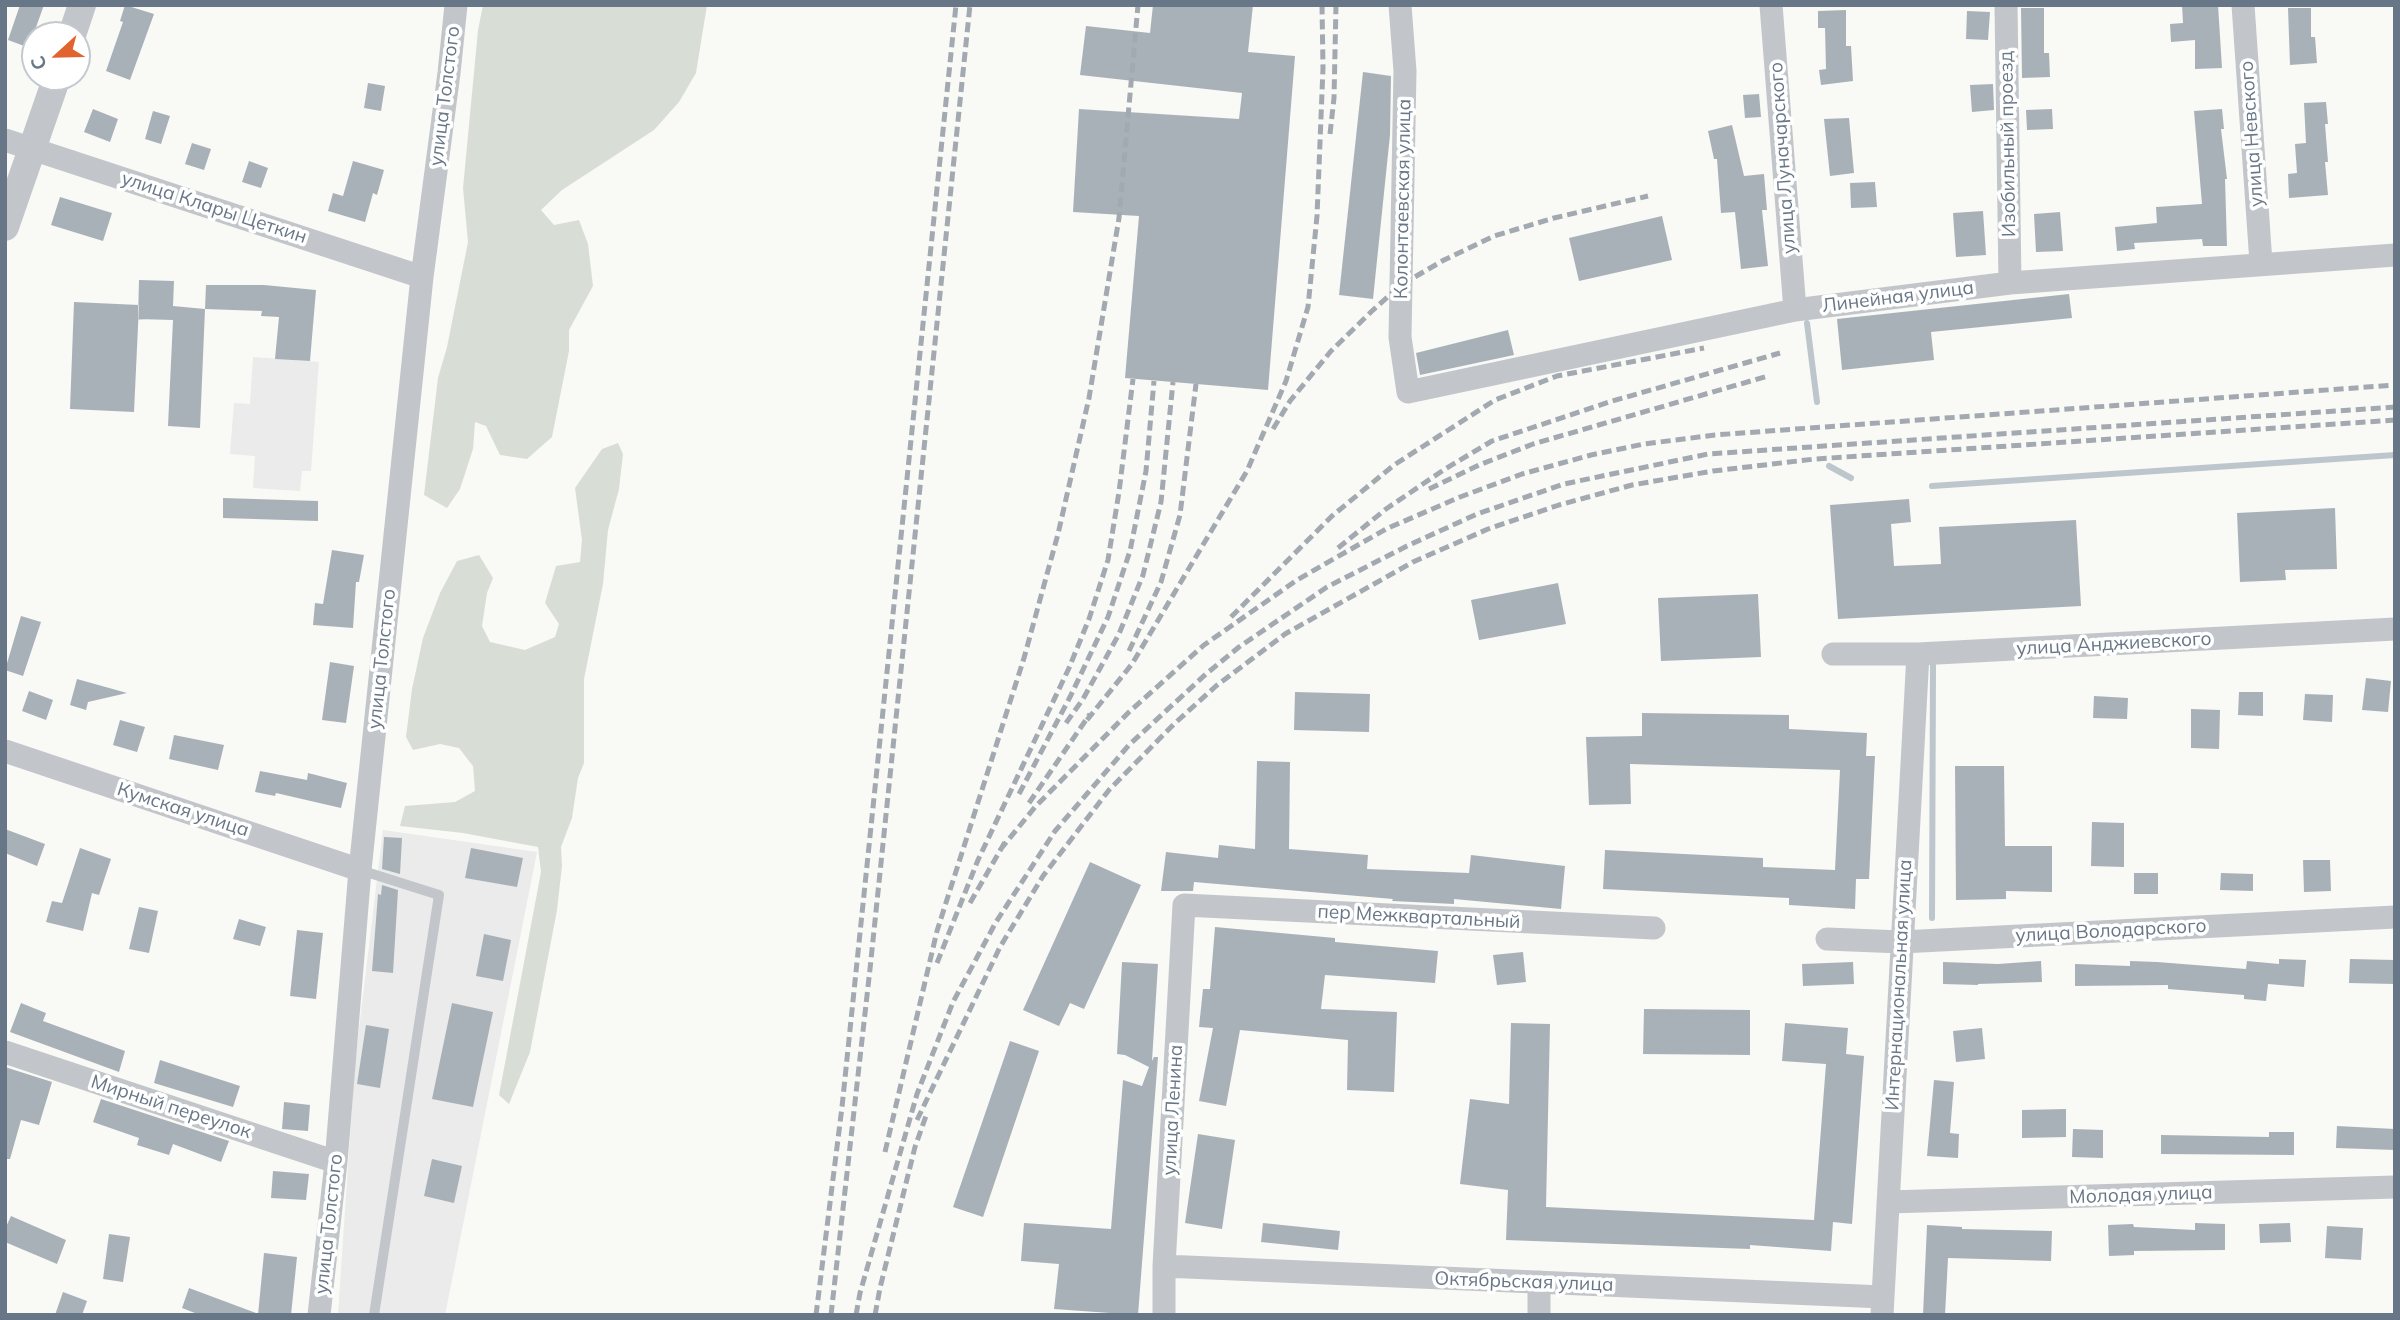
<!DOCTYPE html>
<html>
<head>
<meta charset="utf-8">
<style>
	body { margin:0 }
	#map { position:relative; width:2400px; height:1320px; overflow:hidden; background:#f9f9f6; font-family:Mulish,sans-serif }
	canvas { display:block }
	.frame { position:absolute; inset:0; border:7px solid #687787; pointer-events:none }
	.north { position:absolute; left:21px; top:21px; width:70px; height:70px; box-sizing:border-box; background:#fff; border:2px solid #c3c9cf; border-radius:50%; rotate:248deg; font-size:19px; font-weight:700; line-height:28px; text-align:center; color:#687787 }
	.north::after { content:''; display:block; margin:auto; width:24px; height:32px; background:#e1642e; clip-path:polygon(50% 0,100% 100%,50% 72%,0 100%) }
</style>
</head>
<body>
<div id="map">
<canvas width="2400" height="1320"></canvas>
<div class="frame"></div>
<div class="north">С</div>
</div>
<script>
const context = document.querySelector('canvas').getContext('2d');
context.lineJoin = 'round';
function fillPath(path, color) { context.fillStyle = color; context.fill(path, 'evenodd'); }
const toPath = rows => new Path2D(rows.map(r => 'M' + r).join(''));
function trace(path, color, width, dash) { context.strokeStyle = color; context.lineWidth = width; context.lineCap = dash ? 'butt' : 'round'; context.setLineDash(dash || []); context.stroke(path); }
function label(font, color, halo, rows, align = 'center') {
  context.font = font + ' Mulish,sans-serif'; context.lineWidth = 7; context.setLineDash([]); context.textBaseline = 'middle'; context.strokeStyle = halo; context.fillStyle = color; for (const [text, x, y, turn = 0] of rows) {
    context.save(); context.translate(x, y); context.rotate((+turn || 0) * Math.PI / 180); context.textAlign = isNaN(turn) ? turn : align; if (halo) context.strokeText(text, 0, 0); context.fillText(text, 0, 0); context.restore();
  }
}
const built = toPath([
	[253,357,319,362,311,471,302,471,300,491,253,488,255,456,230,454,234,403,250,404],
	[383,830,537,852,445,1315,338,1315,355,1062]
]);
const green = toPath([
	[483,5,707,5,696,73,679,102,654,130,562,190,541,210,554,225,579,220,588,244,593,286,569,330,569,351,552,437,527,459,500,455,486,426,475,422,473,449,460,489,447,508,424,495,438,378,447,347,468,242,463,188,478,30],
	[618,443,623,454,619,489,608,530,603,584,584,679,584,763,578,778,572,818,561,847,562,866,557,910,530,1052,509,1104,499,1095,541,872,538,847,463,833,400,826,405,806,455,802,475,791,473,766,459,748,440,744,413,750,406,737,412,689,423,638,440,593,457,561,479,555,493,578,487,593,482,626,490,642,525,650,555,637,559,624,545,603,556,566,580,562,582,540,575,488,602,449]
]);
const stream = toPath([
	[1807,323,1817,402],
	[1829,466,1851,478],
	[1932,486,2395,455],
	[1932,918,1933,664]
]);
const building = toPath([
	[20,5,44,5,35,30,35,50,8,40],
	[125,5,154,14,130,80,106,71,123,22,120,21],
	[1153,5,1253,5,1248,52,1295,56,1268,390,1125,378,1139,216,1073,212,1079,109,1239,119,1242,93,1080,75,1086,26,1150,33],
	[2182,5,2218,5,2222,68,2195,69,2195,40,2171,42,2170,24,2183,23],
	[2021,8,2044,8,2044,53,2049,53,2050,77,2022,78],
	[2288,8,2311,8,2311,37,2315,37,2317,63,2290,65],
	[1846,10,1846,46,1851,46,1853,81,1821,85,1819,70,1826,69,1825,28,1818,28,1818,11],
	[1967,11,1990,12,1988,40,1966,39],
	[1363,72,1391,76,1390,135,1373,299,1339,295],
	[368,83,385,86,381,111,364,108],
	[1993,84,1994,110,1972,112,1970,85],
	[1759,94,1761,117,1745,118,1743,95],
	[2326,102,2328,124,2325,124,2328,162,2325,162,2328,195,2289,198,2288,174,2297,173,2295,144,2306,143,2304,103],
	[93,109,118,119,110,142,84,132],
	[2052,109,2053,129,2027,130,2026,110],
	[2222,109,2224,129,2221,129,2227,179,2225,179,2227,246,2203,246,2202,239,2134,243,2135,249,2117,251,2115,227,2157,223,2156,207,2202,204,2194,111],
	[153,111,170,116,161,144,145,139],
	[1849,118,1854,173,1830,176,1824,119],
	[1732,125,1744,176,1764,174,1767,210,1762,210,1768,266,1741,269,1735,212,1721,213,1717,159,1714,159,1708,131],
	[192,143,211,149,204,170,185,164],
	[249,161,268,168,261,188,242,182],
	[353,161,384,170,377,195,373,193,365,222,328,211,333,193,343,196],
	[1875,182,1877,207,1851,208,1850,183],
	[60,197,112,213,103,241,51,225],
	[1983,211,1986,255,1956,257,1953,213],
	[2060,212,2063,251,2036,252,2034,214],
	[1662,216,1672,260,1579,281,1569,238],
	[139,280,174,281,173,306,205,309,200,428,168,426,173,320,138,319],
	[206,285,264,285,316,290,310,361,275,359,279,317,261,316,262,311,205,309],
	[2069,294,2072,318,1931,332,1934,360,1842,370,1837,319],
	[74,302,139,305,134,412,70,409],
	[1508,330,1514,355,1420,375,1416,353],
	[223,498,318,501,318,521,223,518],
	[1909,499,1911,522,1891,524,1894,566,1941,564,1939,527,2076,520,2081,606,1838,619,1830,505],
	[2335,508,2337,569,2285,570,2286,580,2240,582,2237,513],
	[332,550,364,555,359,582,356,582,353,628,313,625,315,603,323,604],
	[1558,583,1566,624,1479,640,1471,600],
	[1758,594,1761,657,1661,661,1658,598],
	[21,616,41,622,23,676,5,670],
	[330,662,354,666,346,723,322,720],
	[2366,678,2391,681,2388,712,2362,710],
	[77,679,127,693,88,702,86,710,70,705],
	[29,691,53,700,46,720,22,711],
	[1295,692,1370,694,1369,732,1294,730],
	[2239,692,2263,692,2263,716,2238,715],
	[2305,694,2333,695,2332,722,2303,720],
	[2094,696,2128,698,2127,719,2093,718],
	[2191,709,2220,710,2219,749,2191,748],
	[1642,713,1789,715,1789,729,1867,733,1866,756,1875,756,1869,879,1856,879,1855,909,1789,905,1789,898,1603,889,1605,850,1763,858,1763,867,1835,870,1840,770,1630,764,1631,804,1589,805,1586,737,1642,736],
	[120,720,145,727,137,752,113,745],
	[174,735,224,745,218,770,169,759],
	[1257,761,1290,762,1289,849,1368,855,1367,869,1469,873,1471,855,1565,866,1561,909,1454,899,1454,904,1392,901,1393,899,1194,882,1193,891,1161,891,1166,852,1218,858,1219,845,1255,849],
	[1955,766,2004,766,2005,846,2052,846,2052,892,2006,891,2006,899,1956,900],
	[260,771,307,780,308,773,347,783,341,808,276,793,275,796,255,792],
	[2092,822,2124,823,2124,867,2091,866],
	[5,829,45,844,37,866,5,853],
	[384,837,402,838,400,874,382,869],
	[80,848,111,859,99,895,92,893,83,931,46,922,52,901,62,903],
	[471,848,523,858,517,887,465,878],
	[2303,860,2330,860,2331,891,2304,892],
	[1090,862,1141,885,1084,1009,1070,1003,1059,1026,1023,1010],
	[2134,873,2158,873,2158,894,2134,894],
	[2221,873,2253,874,2253,891,2220,890],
	[382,885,398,890,393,973,372,971,378,894,381,895],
	[139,907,158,911,149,953,129,949],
	[239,919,266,927,260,946,233,939],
	[1215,927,1335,938,1335,942,1438,951,1435,983,1325,975,1321,1009,1397,1012,1394,1092,1347,1090,1348,1040,1240,1030,1226,1106,1199,1101,1213,1028,1199,1027,1203,989,1210,989],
	[297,930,323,933,316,999,290,996],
	[484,934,511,940,503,981,476,976],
	[1523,952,1526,982,1497,985,1493,955],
	[2279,959,2306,960,2304,987,2268,984,2266,1001,2244,999,2244,995,2168,989,2168,985,2075,986,2075,964,2130,966,2130,961,2157,962,2246,969,2247,961,2279,964],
	[2350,959,2395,960,2395,984,2349,983],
	[2041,961,2042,982,1978,984,1978,985,1943,984,1943,962,1998,964],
	[1122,962,1158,964,1152,1061,1154,1057,1158,1057,1138,1315,1054,1309,1059,1264,1021,1261,1024,1223,1111,1229,1123,1080,1142,1086,1149,1067,1125,1055,1117,1054],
	[1853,962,1854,984,1803,986,1802,964],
	[21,1003,46,1013,43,1021,125,1051,119,1072,10,1032],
	[452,1003,493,1012,473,1107,432,1099],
	[1644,1009,1750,1010,1750,1055,1643,1054],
	[1511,1023,1550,1024,1546,1207,1814,1220,1826,1064,1782,1061,1785,1023,1848,1028,1846,1054,1864,1056,1852,1224,1833,1222,1831,1251,1750,1245,1750,1249,1506,1240,1508,1190,1460,1184,1470,1099,1509,1104],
	[366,1025,389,1029,380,1088,357,1084],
	[1982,1028,1985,1059,1956,1062,1953,1031],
	[1010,1041,1039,1051,983,1217,953,1207],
	[160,1060,240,1086,233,1107,154,1083],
	[5,1067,52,1082,39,1125,21,1120,10,1159,5,1159],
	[1934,1080,1954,1082,1950,1133,1959,1134,1958,1158,1927,1156],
	[101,1099,229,1141,221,1162,173,1144,169,1155,137,1145,139,1138,93,1122],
	[284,1102,310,1105,308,1131,282,1129],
	[2066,1109,2066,1137,2022,1138,2022,1110],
	[2337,1126,2395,1129,2395,1150,2336,1148],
	[2073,1129,2103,1130,2103,1158,2072,1157],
	[2269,1132,2294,1132,2294,1155,2161,1154,2161,1135,2269,1137],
	[1198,1134,1235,1140,1222,1229,1185,1223],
	[432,1159,462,1166,454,1203,424,1196],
	[273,1171,309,1174,306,1200,271,1198],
	[11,1216,66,1240,57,1264,5,1242,5,1229],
	[1263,1223,1340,1231,1338,1250,1261,1242],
	[2195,1223,2225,1224,2225,1250,2134,1251,2134,1255,2109,1256,2108,1225,2133,1224,2134,1227,2195,1230],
	[2290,1223,2291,1242,2260,1243,2259,1224],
	[1927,1225,1962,1227,1962,1229,2052,1231,2051,1261,1948,1258,1945,1315,1923,1315],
	[2327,1226,2363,1228,2361,1260,2325,1258],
	[109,1234,130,1237,123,1282,103,1279],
	[264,1253,297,1257,291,1315,258,1315],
	[189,1288,256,1313,256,1315,200,1315,182,1308],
	[63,1292,87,1301,82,1315,55,1315]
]);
const service = toPath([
	[360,870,439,895,374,1315]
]);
const minor = toPath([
	[1400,5,1405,71,1400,337,1408,392,1795,310,2010,283,2395,255],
	[1771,5,1795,310],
	[2006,5,2010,283],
	[2243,5,2261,263],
	[5,140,422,277],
	[1833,654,1918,654,2395,629],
	[5,751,360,870],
	[1827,939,1901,942,2395,917],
	[5,1052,336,1162],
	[1888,1202,2395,1187],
	[1164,1266,1883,1297],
	[1539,1282,1539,1315],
	[319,1315,336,1162,360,870,422,277,449,73,456,5],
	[1164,1315,1164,1266,1184,905,1654,928],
	[1882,1315,1918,654]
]);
const tertiary = toPath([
	[72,35,82,5],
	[5,227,57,77]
]);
const rail = toPath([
	[1330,134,1334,98,1336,5],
	[1273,429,1290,401,1331,351,1372,311,1401,285,1444,260,1494,236,1554,218,1648,196],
	[1429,489,1479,465,1533,444,1768,376],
	[1338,548,1386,509,1445,469,1492,441,1609,402,1780,353],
	[1231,617,1332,516,1394,465,1495,400,1557,376,1704,348],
	[1129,651,1161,582,1180,515,1196,384],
	[1087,720,1132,664,1247,471,1286,381,1308,307,1317,216,1323,68,1322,5],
	[1066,723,1083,699,1119,634,1143,575,1161,502,1173,382],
	[1019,794,1071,695,1108,617,1130,551,1146,471,1154,381],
	[1029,803,1090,714],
	[1000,850,1035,807,1129,712,1204,645,1297,580,1386,529,1460,497,1522,474,1591,455,1644,444,1715,435,2395,385],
	[970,903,1005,842],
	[937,963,978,860,1069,668,1089,619,1108,560,1119,492,1133,379],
	[917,1120,1000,947,1043,876,1109,790,1174,724,1216,686,1285,634,1413,562,1488,529,1559,505,1632,485,1713,471,1815,459,2395,420],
	[885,1152,937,931,1024,658,1058,534,1089,398,1119,218,1138,5],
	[816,1315,842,1107,956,5],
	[831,1315,870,969,970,5],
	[856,1315,860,1293,917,1094,953,1002,996,922,1055,831,1129,745,1206,674,1239,647,1327,587,1407,546,1477,514,1564,484,1708,454,2395,407],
	[875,1315,880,1288,915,1147,927,1113]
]);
const streetNames = [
	["улица Толстого",445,96,-83],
	["улица Невского",2252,134,-94],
	["Изобильный проезд",2008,144,-91],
	["улица Луначарского",1783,158,-94],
	["Колонтаевская улица",1403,199,-89],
	["улица Клары Цеткин",214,208,18],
	["Линейная улица",1898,297,-7],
	["улица Анджиевского",2114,644,-3],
	["улица Толстого",382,659,-84],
	["Кумская улица",183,810,18],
	["пер Межквартальный",1419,917,3],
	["улица Володарского",2111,931,-3],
	["Интернациональная улица",1899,985,-87],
	["Мирный переулок",171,1107,18],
	["улица Ленина",1173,1110,-87],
	["Молодая улица",2141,1195,-2],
	["улица Толстого",329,1224,-84],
	["Октябрьская улица",1524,1282,2]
];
fillPath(built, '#eaebea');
fillPath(green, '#d8ded6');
trace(stream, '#bdc6cc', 6);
fillPath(building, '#a9b1b8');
trace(service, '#c2c6ca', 10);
trace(minor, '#c2c6ca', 23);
trace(tertiary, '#c2c6ca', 28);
trace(rail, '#a3a9b0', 5, [10, 5]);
label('19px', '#687787', '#fff', streetNames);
</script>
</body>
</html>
